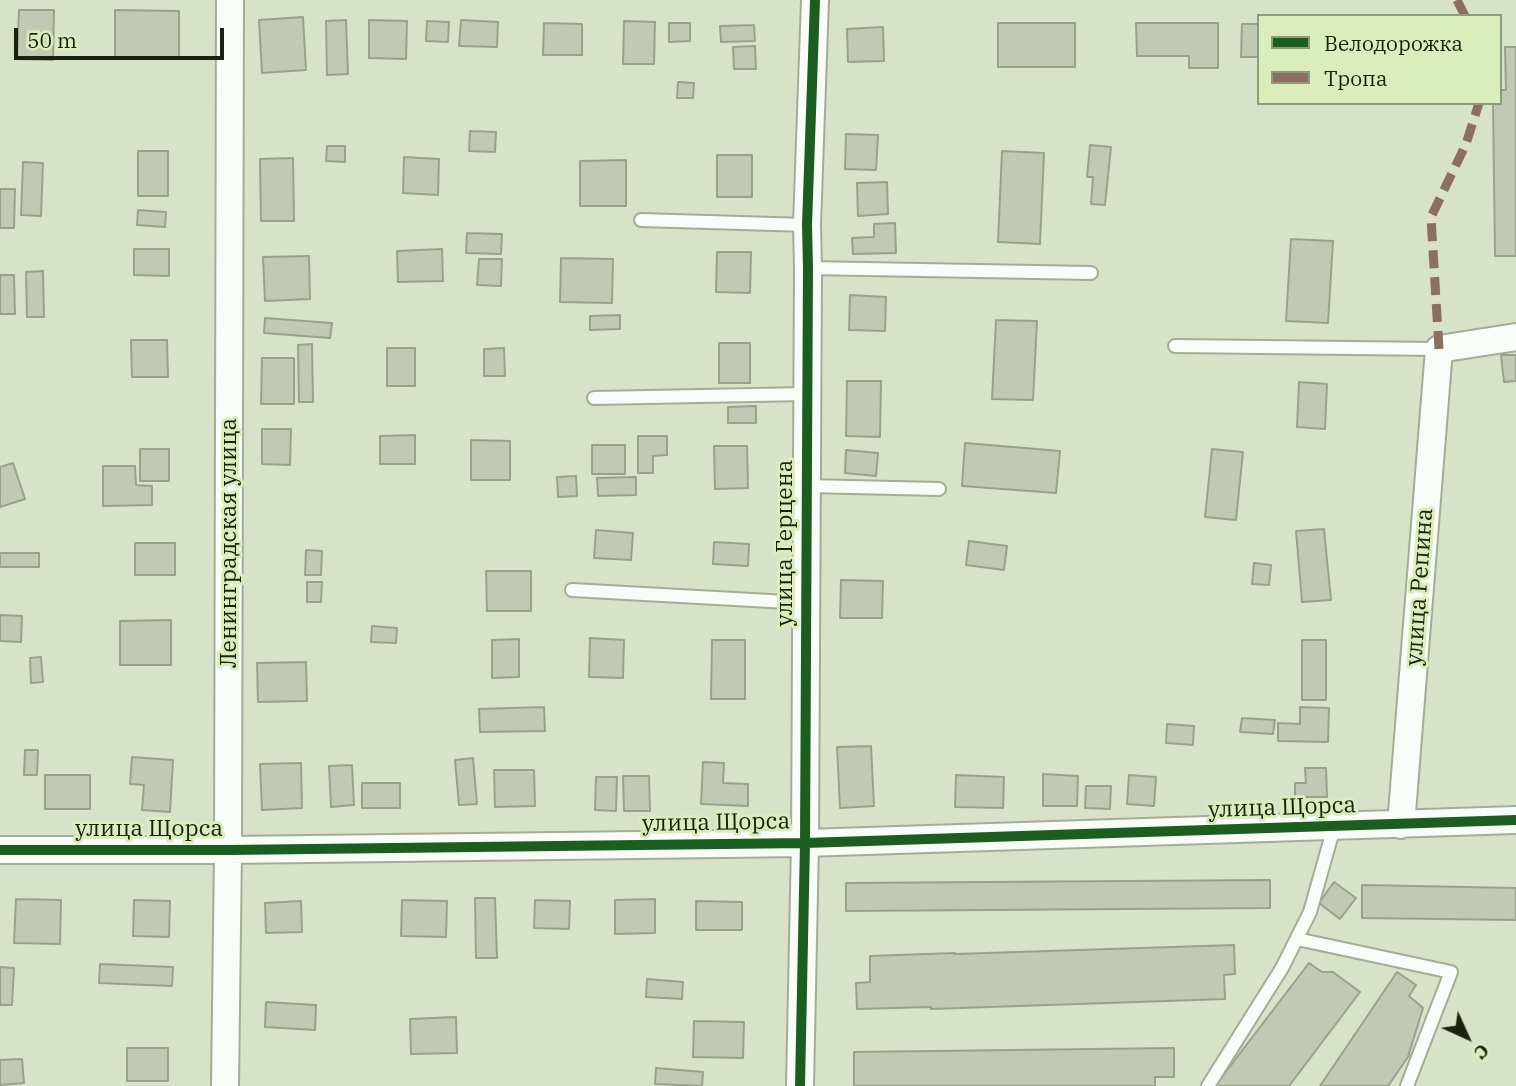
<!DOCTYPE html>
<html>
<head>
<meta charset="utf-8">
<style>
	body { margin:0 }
	#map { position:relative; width:1516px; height:1086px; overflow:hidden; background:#d8e2c8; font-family:"IBM Plex Serif",serif }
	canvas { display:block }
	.legend { position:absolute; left:1257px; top:14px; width:245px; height:91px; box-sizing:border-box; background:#dbedbd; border:2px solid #8e9b77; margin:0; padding:9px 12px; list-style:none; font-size:21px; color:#1b210f }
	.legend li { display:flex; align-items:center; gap:14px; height:35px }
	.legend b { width:35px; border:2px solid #8e9b77 }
	.north { position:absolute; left:1432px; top:1002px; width:70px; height:70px; -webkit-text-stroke:5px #dbedbd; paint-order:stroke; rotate:135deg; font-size:19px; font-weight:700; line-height:28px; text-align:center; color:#1b210f }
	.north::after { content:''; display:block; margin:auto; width:24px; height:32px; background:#1b210f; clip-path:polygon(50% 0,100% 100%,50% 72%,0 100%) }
	.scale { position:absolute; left:14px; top:28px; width:210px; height:32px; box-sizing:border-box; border:4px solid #1b210f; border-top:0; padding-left:9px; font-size:21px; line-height:24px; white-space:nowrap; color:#1b210f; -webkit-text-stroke:5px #dbedbd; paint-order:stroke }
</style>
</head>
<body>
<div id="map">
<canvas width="1516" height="1086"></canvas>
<ul class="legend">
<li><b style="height:9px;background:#1b5e20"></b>Велодорожка</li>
<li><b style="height:9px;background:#8d6e63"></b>Тропа</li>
</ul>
<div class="north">С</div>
<div class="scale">50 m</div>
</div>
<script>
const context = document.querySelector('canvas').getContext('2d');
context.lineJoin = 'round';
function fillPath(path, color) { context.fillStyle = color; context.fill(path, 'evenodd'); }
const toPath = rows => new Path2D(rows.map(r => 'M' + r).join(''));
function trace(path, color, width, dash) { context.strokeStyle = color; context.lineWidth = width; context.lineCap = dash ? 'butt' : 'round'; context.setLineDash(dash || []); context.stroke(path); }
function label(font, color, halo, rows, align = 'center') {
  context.font = font + ' "IBM Plex Serif",serif'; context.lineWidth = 6; context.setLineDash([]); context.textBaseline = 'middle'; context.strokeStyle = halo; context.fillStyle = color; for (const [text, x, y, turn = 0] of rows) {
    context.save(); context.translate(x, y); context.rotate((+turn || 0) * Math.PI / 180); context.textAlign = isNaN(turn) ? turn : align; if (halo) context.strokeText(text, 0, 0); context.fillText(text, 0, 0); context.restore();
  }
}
const building = toPath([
	[19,10,54,10,53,60,17,59,19,10],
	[115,10,179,11,179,59,115,59,115,10],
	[303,17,306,70,262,73,259,20,303,17],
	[346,20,348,74,327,75,326,21,346,20],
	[369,20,407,21,406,59,369,58,369,20],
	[461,20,498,22,497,47,459,46,461,20],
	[427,21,449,22,448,42,426,41,427,21],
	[624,21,655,22,654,64,623,64,624,21],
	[544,23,582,24,582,55,543,55,544,23],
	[669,23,690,23,690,41,669,42,669,23],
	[998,23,1075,23,1075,67,998,67,998,23],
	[1136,23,1218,23,1218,68,1189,68,1189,56,1137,56,1136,23],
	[1242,24,1259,24,1259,57,1241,57,1242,24],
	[754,25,755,41,721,42,720,26,754,25],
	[883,27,884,61,848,62,847,29,883,27],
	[755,46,756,69,734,69,733,47,755,46],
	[1505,47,1516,47,1516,256,1495,256,1493,103,1500,103,1500,90,1506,90,1505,47],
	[678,82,694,83,693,98,677,98,678,82],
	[470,131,496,132,495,152,469,151,470,131],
	[846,134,878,135,876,170,845,169,846,134],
	[1090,145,1111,147,1105,205,1091,204,1093,177,1087,177,1090,145],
	[327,146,345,146,345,162,326,161,327,146],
	[138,151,168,151,168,196,138,196,138,151],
	[1002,151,1044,153,1040,244,998,242,1002,151],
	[717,155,752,155,752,197,717,197,717,155],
	[404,157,439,159,438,195,403,193,404,157],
	[293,158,294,221,261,221,260,159,293,158],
	[626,160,626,206,580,206,580,161,626,160],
	[23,162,43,163,41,216,21,215,23,162],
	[887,182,888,214,858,216,857,183,887,182],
	[0,189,15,189,14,228,0,228,0,189],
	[138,210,166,212,165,227,137,225,138,210],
	[895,223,896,253,853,254,852,238,874,237,874,224,895,223],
	[467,233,502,234,501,254,466,253,467,233],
	[1291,239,1333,241,1328,323,1286,321,1291,239],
	[134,249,169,249,169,276,134,275,134,249],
	[442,249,443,281,398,282,397,251,442,249],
	[717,252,751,252,750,293,716,292,717,252],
	[309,256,310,299,265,301,263,257,309,256],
	[561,258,613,259,612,303,560,302,561,258],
	[479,259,502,259,501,286,477,285,479,259],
	[43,271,44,317,27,317,26,272,43,271],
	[0,275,14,275,15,314,0,314,0,275],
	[850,295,886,297,885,331,849,330,850,295],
	[620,315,620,329,590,330,590,316,620,315],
	[265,318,332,323,330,338,264,333,265,318],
	[996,320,1037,321,1033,400,992,399,996,320],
	[131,340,167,340,168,377,132,377,131,340],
	[719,343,750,343,750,383,719,383,719,343],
	[312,344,313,402,299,402,298,345,312,344],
	[387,348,415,348,415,386,387,386,387,348],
	[504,348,505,376,484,376,484,349,504,348],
	[1501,355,1516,355,1516,381,1504,382,1501,355],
	[262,358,294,358,294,404,261,404,262,358],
	[847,381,881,381,880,437,846,436,847,381],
	[1299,382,1327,384,1325,429,1297,427,1299,382],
	[756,406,756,423,728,423,728,407,756,406],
	[262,429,291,429,290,465,262,464,262,429],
	[415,435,415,464,380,464,380,436,415,435],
	[638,436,667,436,667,455,653,456,653,473,638,473,638,436],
	[471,440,510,441,510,480,471,480,471,440],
	[965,443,1060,451,1056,493,962,486,965,443],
	[592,445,625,445,625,474,592,474,592,445],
	[714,446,747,446,748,488,715,489,714,446],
	[140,449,169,449,169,481,140,481,140,449],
	[1212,449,1243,452,1236,520,1205,517,1212,449],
	[846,450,878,453,876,476,845,473,846,450],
	[13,463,25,499,0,507,0,467,13,463],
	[103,466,135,466,136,485,152,486,152,505,103,506,103,466],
	[576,476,577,496,558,497,557,477,576,476],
	[636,477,636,495,598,496,597,478,636,477],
	[1324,529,1331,600,1302,602,1296,531,1324,529],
	[596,530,633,533,631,560,594,558,596,530],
	[969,541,1007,546,1004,570,966,565,969,541],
	[714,542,749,544,748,566,713,564,714,542],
	[135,543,175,543,175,575,135,575,135,543],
	[306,550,322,551,321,575,305,575,306,550],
	[0,553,39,553,39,567,0,567,0,553],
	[1254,563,1271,565,1269,585,1252,584,1254,563],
	[486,571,531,571,531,611,487,611,486,571],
	[841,580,883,581,882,618,840,618,841,580],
	[307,582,322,582,321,602,307,602,307,582],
	[0,615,22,616,21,642,0,641,0,615],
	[171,620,171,665,120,665,120,621,171,620],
	[372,626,397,628,396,643,371,642,372,626],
	[590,638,624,640,623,678,589,677,590,638],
	[519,639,519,677,492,678,492,640,519,639],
	[712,640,745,640,745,699,711,699,712,640],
	[1302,640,1326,640,1326,700,1302,700,1302,640],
	[41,657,43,682,31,683,30,658,41,657],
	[306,662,307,701,258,702,257,663,306,662],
	[544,707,545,731,480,732,479,709,544,707],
	[1300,707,1329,708,1328,742,1278,741,1278,723,1300,724,1300,707],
	[1242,718,1275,720,1273,734,1240,732,1242,718],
	[1167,724,1194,726,1193,745,1166,743,1167,724],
	[871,746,874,806,840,808,837,747,871,746],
	[25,750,38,750,37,775,24,775,25,750],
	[132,757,173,760,170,812,142,810,144,785,130,784,132,757],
	[473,758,477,804,459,805,455,760,473,758],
	[703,762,724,763,723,783,748,784,748,806,701,804,703,762],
	[301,763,302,808,262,810,260,764,301,763],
	[352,765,354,805,331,807,329,766,352,765],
	[1305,768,1326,768,1327,797,1295,797,1295,783,1306,783,1305,768],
	[494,770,534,770,535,806,495,807,494,770],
	[1043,774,1078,776,1077,806,1043,806,1043,774],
	[45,775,90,775,90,809,45,809,45,775],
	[956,775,1004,777,1003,808,955,807,956,775],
	[1129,775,1156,777,1154,806,1127,804,1129,775],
	[623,776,649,776,650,811,624,811,623,776],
	[596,777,617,777,616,811,595,810,596,777],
	[362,783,400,783,400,808,362,808,362,783],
	[1086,786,1111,786,1110,809,1085,808,1086,786],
	[1270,880,1270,908,846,911,846,883,1270,880],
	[1334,882,1356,898,1340,919,1319,903,1334,882],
	[1362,885,1516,888,1516,920,1362,918,1362,885],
	[475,898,495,898,497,958,476,958,475,898],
	[16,899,61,900,60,944,14,943,16,899],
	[655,899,655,933,615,934,615,900,655,899],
	[134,900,170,901,169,937,133,936,134,900],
	[402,900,447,901,446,937,401,936,402,900],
	[535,900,570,901,569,929,534,928,535,900],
	[301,901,302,932,266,933,265,903,301,901],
	[696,901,742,902,742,930,696,930,696,901],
	[1234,945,1235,974,1224,975,1225,999,931,1009,931,1007,857,1009,856,983,870,982,870,956,955,953,955,954,1234,945],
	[1309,963,1322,972,1333,972,1360,992,1289,1086,1215,1086,1309,963],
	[100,964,173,967,172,986,99,983,100,964],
	[0,967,14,968,12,1005,0,1005,0,967],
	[1397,972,1416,985,1409,996,1423,1008,1408,1057,1388,1086,1320,1086,1397,972],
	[647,979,683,982,682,999,646,997,647,979],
	[266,1002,316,1005,315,1030,265,1027,266,1002],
	[456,1017,457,1053,411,1054,410,1019,456,1017],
	[694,1021,744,1022,743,1058,693,1057,694,1021],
	[127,1048,168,1048,168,1081,127,1081,127,1048],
	[1174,1048,1174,1077,1155,1077,1155,1086,854,1086,854,1052,1174,1048],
	[22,1059,24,1083,0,1085,0,1060,22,1059],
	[656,1068,703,1072,702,1086,655,1084,656,1068]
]);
const service = toPath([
	[641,220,807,225],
	[808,268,1091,273],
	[1175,346,1439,349],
	[594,398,807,394],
	[806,486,939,489],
	[572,590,806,603],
	[1297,939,1451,972,1407,1086],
	[1208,1086,1282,968,1310,912,1334,827]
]);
const minor = toPath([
	[1401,825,1439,349,1516,337],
	[0,850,228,850,805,843,1516,820],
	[225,1086,228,850,230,0],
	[800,1086,805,843,808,268,807,225,815,0]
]);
const quiet = toPath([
	[1457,0,1465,16],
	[1439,349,1431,217,1466,144,1479,103]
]);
const cycleway = toPath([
	[0,850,228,850,805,843,1516,820],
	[800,1086,805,843,808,268,807,225,815,0]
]);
const streetNames = [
	["Ленинградская улица",229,543,-90],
	["улица Герцена",785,543,-90],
	["улица Репина",1420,587,-86],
	["улица Щорса",1282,808,-2],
	["улица Щорса",716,823,-1],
	["улица Щорса",149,829]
];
fillPath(building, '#c1c9b5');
trace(building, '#99a18d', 2);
trace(service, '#a4ac97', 16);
trace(minor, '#a4ac97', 30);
trace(service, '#f9fbf7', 12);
trace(minor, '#f9fbf7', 26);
trace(quiet, '#8d6e63', 9, [18, 9]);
trace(cycleway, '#1b5e20', 10);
label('23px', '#1b210f', '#dbedbd', streetNames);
</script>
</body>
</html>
